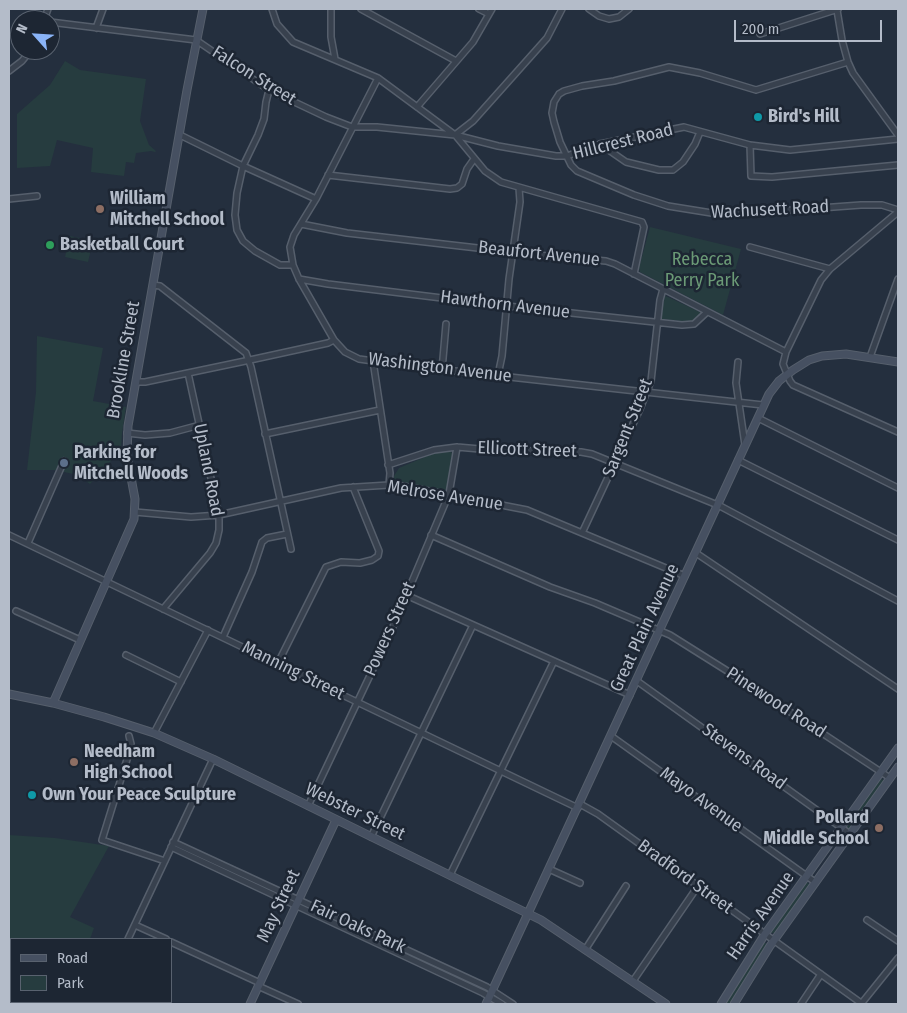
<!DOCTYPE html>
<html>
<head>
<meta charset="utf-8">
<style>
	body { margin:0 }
	#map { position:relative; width:907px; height:1013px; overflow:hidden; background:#242f3e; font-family:"Fira Sans Condensed",sans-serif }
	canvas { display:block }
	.frame { position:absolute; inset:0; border:10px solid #b4bcc9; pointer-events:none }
	.legend { position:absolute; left:10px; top:938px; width:162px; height:65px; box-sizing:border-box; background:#1d2633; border:1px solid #59626f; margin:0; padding:6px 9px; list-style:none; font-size:15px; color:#b4bcc9 }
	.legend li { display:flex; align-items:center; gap:10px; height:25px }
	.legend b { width:25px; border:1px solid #59626f }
	.north { position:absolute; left:10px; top:10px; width:50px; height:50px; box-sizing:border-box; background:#1d2633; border:1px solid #59626f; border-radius:50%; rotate:296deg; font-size:14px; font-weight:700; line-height:20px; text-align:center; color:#b4bcc9 }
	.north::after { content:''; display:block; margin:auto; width:18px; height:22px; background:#8ab4f8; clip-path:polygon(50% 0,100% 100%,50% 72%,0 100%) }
	.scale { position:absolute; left:734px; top:20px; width:148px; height:22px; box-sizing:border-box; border:2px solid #b4bcc9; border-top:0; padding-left:6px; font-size:15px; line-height:18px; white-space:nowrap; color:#b4bcc9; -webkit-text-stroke:4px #1d2633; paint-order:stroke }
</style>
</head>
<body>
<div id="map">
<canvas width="907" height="1013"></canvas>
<div class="frame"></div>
<ul class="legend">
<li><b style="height:6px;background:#465061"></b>Road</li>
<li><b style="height:14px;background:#263c3f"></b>Park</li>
</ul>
<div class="north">N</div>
<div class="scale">200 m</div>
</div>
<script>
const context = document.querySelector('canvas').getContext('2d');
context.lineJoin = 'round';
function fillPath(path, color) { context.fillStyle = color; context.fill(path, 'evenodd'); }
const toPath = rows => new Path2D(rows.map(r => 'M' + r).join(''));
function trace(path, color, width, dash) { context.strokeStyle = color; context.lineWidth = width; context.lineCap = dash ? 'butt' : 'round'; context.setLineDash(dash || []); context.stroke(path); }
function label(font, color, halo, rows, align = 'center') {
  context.font = font + ' "Fira Sans Condensed",sans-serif'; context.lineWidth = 5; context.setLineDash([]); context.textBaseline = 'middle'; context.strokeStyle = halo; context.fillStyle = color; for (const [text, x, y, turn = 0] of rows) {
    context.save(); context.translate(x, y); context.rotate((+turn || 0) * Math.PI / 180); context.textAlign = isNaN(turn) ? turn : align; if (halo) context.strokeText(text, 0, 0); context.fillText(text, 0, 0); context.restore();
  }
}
const green = toPath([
	[65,61,80,70,146,79,140,121,149,145,156,151,155,152,151,151,136,153,134,163,126,162,124,176,91,172,93,148,57,140,50,166,17,168,17,114,50,85],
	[650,227,741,249,723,315,640,272,639,268],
	[70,236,93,241,88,262,65,257],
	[665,296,668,297,702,313,693,322,660,319],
	[37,336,103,348,93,401,126,407,122,433,121,450,90,484,77,475,56,470,27,470,36,392],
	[445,451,451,452,454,455,450,483,447,489,443,491,398,484,394,482,394,476,399,468,432,454],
	[881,778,884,781,850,829,848,829,846,826],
	[9,835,55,838,109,846,70,917,94,928,90,939,11,939,11,1002,17,1002,15,1004,9,1004],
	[807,882,810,885,775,933,771,933,771,931],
	[764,942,767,944,731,1004,724,1004]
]);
const street = toPath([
	[272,9,277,24,293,42,378,78,455,135,498,146,556,156,567,156,600,144,684,127,750,145,790,150,898,139],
	[331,9,331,37,335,59],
	[361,9,456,61],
	[479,9,489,14],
	[589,9,599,16,609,19,619,17,629,9],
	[837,10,842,40,848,62,853,73,898,135],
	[44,20,48,9],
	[50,22,196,40,269,90,326,117,352,127,377,127,455,135],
	[96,28,103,9],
	[760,34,838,9],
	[848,62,756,90,700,73,669,67,614,81,582,86,564,91,559,94,554,102,552,113,554,122,560,142,571,165,577,171,634,195,668,206,724,215,861,205,882,205,898,210],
	[9,71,22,61,31,50],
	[269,90,266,102,264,119,258,135,243,166,237,193,235,215,237,230,243,241,255,251,280,265,293,265,299,279,334,340,345,352,359,359,410,366,763,405],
	[417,107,473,42,492,9],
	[180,135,243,166,316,199],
	[455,135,473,121,539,47,547,38,562,9],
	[456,136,485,171,501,182,642,222,644,227,634,274],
	[600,144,626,162,659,170,673,170,683,162,695,144,700,132],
	[750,145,751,176,772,177,898,165],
	[328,175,450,189,457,188,462,184,467,169,474,159],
	[9,199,37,196],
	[898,212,830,269,821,280,786,352,783,364,790,381,793,385,898,432],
	[301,224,347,233,556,257,606,261,615,264,786,352],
	[750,247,830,269],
	[293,265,290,247,294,235,316,199,378,78],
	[299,279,328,284,507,306,682,325,694,324,707,312],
	[153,285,160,286,246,353,251,367,291,549],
	[870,357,898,279],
	[373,361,390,473,389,485],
	[738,362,736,383,745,445],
	[442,370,446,324],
	[498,375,502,356,509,279,520,202,519,188],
	[136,382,145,382,250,360,328,343,334,340],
	[758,418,898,488],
	[127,433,145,435,170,433,200,425],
	[265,434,380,410],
	[738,460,898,540],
	[388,465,434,450,457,447,491,450,581,452,592,454,720,506,898,601],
	[135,512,191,517,219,515,341,488,389,485,403,486,527,510,685,576],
	[582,533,640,409,651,381,660,300,663,289],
	[9,535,578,808],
	[431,535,550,587,595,603,670,635,748,684,890,778],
	[28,543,64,461],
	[696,553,898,689],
	[406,595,630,695],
	[163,609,210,553,216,543,219,530,219,515,188,373],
	[16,611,80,640],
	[223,637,252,572,262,542,267,538,287,534],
	[126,655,181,682],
	[278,663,326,567,341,562,360,563,372,560,378,556,379,551,353,487],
	[637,681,850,834],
	[154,733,208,630],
	[129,736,131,744,129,753,102,840,165,861],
	[611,736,815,882],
	[580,804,598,814,861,1003],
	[308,806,392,629,449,494,457,447],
	[371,837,473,625],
	[173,842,487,987,513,1004],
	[171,847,483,993,502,1004],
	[549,869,580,883],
	[450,875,554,661],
	[867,920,898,941],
	[135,925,166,939],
	[128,939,213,759],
	[171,942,260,983],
	[585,950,626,886],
	[633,981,698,886],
	[258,986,298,1004],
	[88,1002,93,1004],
	[98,1004,99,1002],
	[801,1004,821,974],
	[861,1004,898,958]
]);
const secondary = toPath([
	[9,694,53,703,104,717,154,733,213,759,541,920,666,1004],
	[53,703,134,519,135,499,127,456,128,426,187,90,203,9],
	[250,1004,336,820],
	[486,1004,769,394,779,381,793,370,809,360,822,356,846,354,898,362],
	[721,1004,765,934,898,748],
	[734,1004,770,946,898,767]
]);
const markers = [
	[758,117,5,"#0f9aa8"],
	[100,209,5,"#8d6e63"],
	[50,245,5,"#2e9e5b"],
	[64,463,5,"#5c6f8a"],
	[74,762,5,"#8d6e63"],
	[32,795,5,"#0f9aa8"],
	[879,828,5,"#8d6e63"]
];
const streetNames = [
	["Falcon Street",254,76,32],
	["Hillcrest Road",623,142,-14],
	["Wachusett Road",770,210,-3],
	["Beaufort Avenue",539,254,6],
	["Hawthorn Avenue",505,305,7],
	["Brookline Street",124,360,-80],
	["Washington Avenue",440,368,7],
	["Sargent Street",628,428,-68],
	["Ellicott Street",527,450,2],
	["Upland Road",208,470,79],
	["Melrose Avenue",445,496,9],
	["Great Plain Avenue",645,628,-65],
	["Powers Street",390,629,-66],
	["Manning Street",293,671,26],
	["Pinewood Road",776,703,33],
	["Stevens Road",744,757,36],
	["Mayo Avenue",701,800,36],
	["Webster Street",355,812,26],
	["Bradford Street",685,877,36],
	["May Street",279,906,-65],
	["Harris Avenue",761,916,-55],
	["Fair Oaks Park",358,927,25]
];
const poiNames = [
	["Bird's Hill",768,117],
	["William",110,199],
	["Mitchell School",110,220],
	["Basketball Court",60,245],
	["Parking for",74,453],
	["Mitchell Woods",74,474],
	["Needham",84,752],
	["High School",84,773],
	["Own Your Peace Sculpture",42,795],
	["Pollard",869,818,"right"],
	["Middle School",869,839,"right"]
];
const parkNames = [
	["Rebecca",702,260],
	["Perry Park",702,281]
];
fillPath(green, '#263c3f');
trace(street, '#565f6c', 8);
trace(secondary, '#565f6c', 9);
trace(street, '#38414e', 5);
trace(secondary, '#465061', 7);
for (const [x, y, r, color] of markers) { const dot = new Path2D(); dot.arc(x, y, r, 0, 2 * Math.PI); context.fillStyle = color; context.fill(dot); trace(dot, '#1d2633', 2); }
label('18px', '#b4bcc9', '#1d2633', streetNames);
label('bold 18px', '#b4bcc9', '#1d2633', poiNames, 'left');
label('18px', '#6b9a76', '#1d2633', parkNames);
</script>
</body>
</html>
